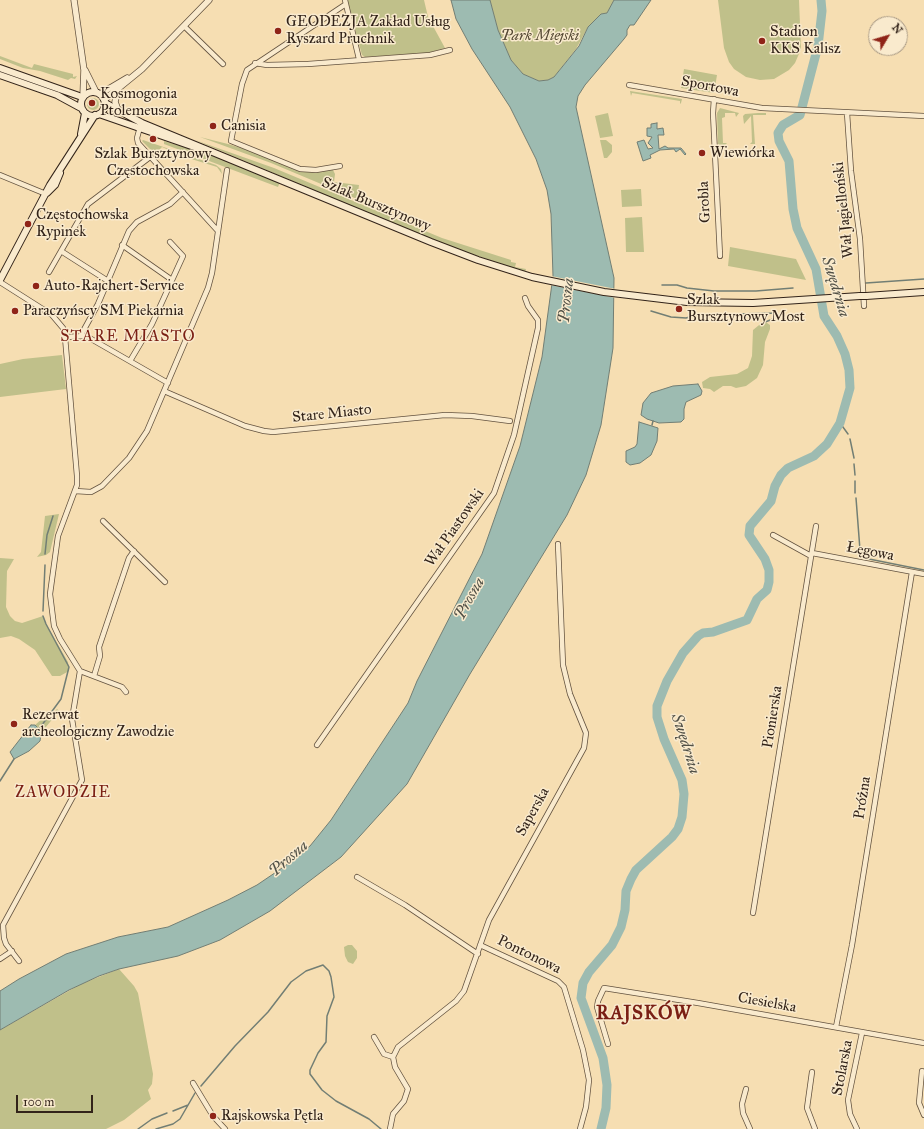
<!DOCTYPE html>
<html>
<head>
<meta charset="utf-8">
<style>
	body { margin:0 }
	#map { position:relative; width:924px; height:1129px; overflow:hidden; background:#f6deb2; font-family:"IM FELL Great Primer",serif }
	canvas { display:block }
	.north { position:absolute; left:868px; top:16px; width:40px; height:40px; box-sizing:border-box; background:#f9eacd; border:1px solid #a99a85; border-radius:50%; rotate:52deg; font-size:11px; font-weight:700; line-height:16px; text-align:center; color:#322319 }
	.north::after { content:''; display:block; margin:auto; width:14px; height:18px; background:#8f2418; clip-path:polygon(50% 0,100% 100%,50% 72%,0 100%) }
	.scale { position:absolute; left:16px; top:1095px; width:77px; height:18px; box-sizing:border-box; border:2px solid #322319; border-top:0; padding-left:5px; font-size:12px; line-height:14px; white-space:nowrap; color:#322319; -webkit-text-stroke:3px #f9eacd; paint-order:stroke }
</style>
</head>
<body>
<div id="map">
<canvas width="924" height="1129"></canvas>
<div class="north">N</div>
<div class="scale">100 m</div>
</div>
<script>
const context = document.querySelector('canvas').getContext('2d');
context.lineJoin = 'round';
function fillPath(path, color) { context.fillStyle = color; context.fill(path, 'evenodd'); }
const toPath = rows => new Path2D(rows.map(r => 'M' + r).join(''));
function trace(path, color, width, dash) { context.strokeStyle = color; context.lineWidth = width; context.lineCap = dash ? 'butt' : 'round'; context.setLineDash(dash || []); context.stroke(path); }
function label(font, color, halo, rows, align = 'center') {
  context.font = font + ' "IM FELL Great Primer",serif'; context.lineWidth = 3; context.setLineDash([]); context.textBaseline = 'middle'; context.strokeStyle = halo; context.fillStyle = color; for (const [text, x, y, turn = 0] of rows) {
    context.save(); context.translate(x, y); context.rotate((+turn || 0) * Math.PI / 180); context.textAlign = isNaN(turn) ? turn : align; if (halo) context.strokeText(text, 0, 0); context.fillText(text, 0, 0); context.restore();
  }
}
const green = toPath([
	[347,0,424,0,428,17,445,48,428,53,365,57,362,55],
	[490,0,614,0,607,13,601,14,588,27,576,49,554,77,548,80,539,81,523,74,511,60,498,30],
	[718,0,799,0,801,49,795,63,789,70,774,79,760,80,746,77,734,69,729,62,724,48],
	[0,56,32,68,34,64,73,74,73,77,77,76,75,79,71,78,68,80,40,71,23,68,0,59],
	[684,69,717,75,714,93,681,88],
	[630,91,682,99,681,103,680,104,680,101,632,93,631,96],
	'87 104a6 6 0 1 1 12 0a6 6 0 1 1-12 0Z',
	[720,108,739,113,736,117,735,113,725,113,725,117,722,118,723,143,727,143,723,147,718,144,717,113],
	[608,113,613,136,600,138,595,116],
	[758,113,766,113,766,115,753,115,755,144,750,144,752,142,751,116,744,124,743,116,745,114],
	[200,137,228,144,261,154,298,171,333,170,335,174,334,182,359,185,357,199,271,163],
	[143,140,216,165,221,169,222,174,217,167,185,157,162,147,155,154,142,141],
	[195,140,274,168,442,238,511,260,511,262,516,263,515,267,526,269,525,272,440,243],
	[600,140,606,140,612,145,612,152,607,158,604,158],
	[164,141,223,159,280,182,278,187,164,144],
	[641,189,642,206,622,207,621,190],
	[642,217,644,252,626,252,625,218],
	[730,247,796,259,806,280,728,266],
	[764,321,770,325,770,329,765,342,763,365,757,378,746,386,736,388,731,386,723,386,714,392,710,389,703,388,702,382,710,377,737,374,748,368,752,356,753,330],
	[62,355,66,389,0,397,0,364,23,359],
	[59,514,50,552,46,555,37,557,41,552,45,516],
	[0,558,14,559,7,571,6,607,10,616,15,621,22,623,43,616,46,624,68,662,69,671,60,676,52,676,35,650,19,639,11,636,0,638],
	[57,709,59,711,41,733,35,725,50,712,53,714],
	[348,945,352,945,357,951,357,958,353,964,348,962,345,956,344,947],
	[119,969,134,986,138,993,153,1074,152,1084,148,1090,151,1099,124,1120,106,1129,0,1129,0,1030,81,984]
]);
const water = toPath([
	[451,0,490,0,498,30,511,60,523,74,539,81,548,80,554,77,579,46,588,27,601,14,607,13,614,0,651,0,634,25,630,25,627,30,627,35,624,39,585,85,578,96,576,107,614,278,613,348,601,425,586,475,567,515,470,674,407,784,341,857,270,911,220,940,178,956,119,969,99,976,69,990,0,1030,0,991,19,979,66,954,118,937,168,927,228,900,257,885,285,866,310,846,331,820,408,703,417,681,482,554,520,446,542,357,553,276,551,214,547,190,536,159,510,107,472,49,456,19,451,0],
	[657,123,657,129,663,128,664,135,658,135,659,149,665,146,668,148,681,148,686,154,685,155,680,149,676,152,674,149,660,150,650,155,651,158,643,161,637,142,644,140,648,149,653,148,648,143,652,137,647,136,647,128,651,128,651,124,657,123],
	[698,384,702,391,701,395,686,402,684,409,684,419,681,422,659,423,647,419,641,415,643,403,651,393,673,386,698,384],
	[639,422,658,428,657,441,651,455,640,463,630,465,626,462,626,451,635,447,637,444,639,422],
	[31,725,35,725,39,729,41,735,40,741,29,751,14,759,10,752,31,725]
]);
const pier = toPath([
	[551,276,616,289,616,298,550,285]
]);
const stream = toPath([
	[866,283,924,279],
	[662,285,677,285,687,288,714,291,756,291,793,288],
	[651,311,671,317,686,318,696,315,775,313],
	[765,322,773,319,775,312],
	[840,423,848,434],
	[652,425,653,421],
	[850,439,854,458],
	[854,464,855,475],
	[855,481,855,493],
	[856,498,860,550],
	[866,551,869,559,924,570],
	[45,554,47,535,53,516],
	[43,611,45,565],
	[39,729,61,699,69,667,46,624,43,616],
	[0,781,14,759],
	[201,1086,235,1046,268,1012,291,982,306,971,323,965,329,971,331,977,334,997,327,1016,326,1042,318,1053,310,1070,310,1074,322,1090,336,1101,369,1119,381,1129],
	[173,1111,188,1105],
	[138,1129,152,1119,167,1113],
	[156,1129,173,1124,180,1119,195,1093]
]);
const river = toPath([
	[601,1129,606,1108,607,1085,603,1058,581,998,583,983,589,972,612,945,621,927,625,910,626,891,631,879,636,870,672,837,678,829,682,817,684,794,682,780,664,739,657,717,657,706,667,681,683,653,698,636,703,633,713,632,747,620,757,599,767,590,769,582,769,570,765,559,749,535,750,526,771,501,775,486,781,475,788,468,814,456,827,444,840,423,850,388,849,370,845,354,837,336,824,316,816,269,797,228,793,209,789,161,779,141,778,133,783,125,800,115,818,46,822,11,821,0]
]);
const minor = toPath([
	[345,0,359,59],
	[184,26,223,64],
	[255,63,267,65,308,64,430,55,450,50],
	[629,85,762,108,924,116],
	[714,99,713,113,720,256],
	[847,113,851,171,860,239,864,306],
	[140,127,137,138,138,143,218,231],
	[340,166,316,170,300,169,231,141,242,84,247,70,346,4],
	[0,175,46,194],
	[122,245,172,280],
	[61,251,108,281],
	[49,272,88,204,150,157],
	[0,282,52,315,63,328,65,337,77,476,77,485,58,536,50,594,54,626,60,639,80,671,72,719,82,780,3,925,4,938,6,944,19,961],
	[81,335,98,304,129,231,137,222,170,204,183,192],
	[65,337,86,336,168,383],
	[130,361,152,324,183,256,170,242],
	[164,391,245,426,264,431,273,432,445,415,472,416,510,421],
	[75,491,91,492,102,486,129,458,147,431,208,288,212,273,227,170],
	[103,521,165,582],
	[773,535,811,556],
	[812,553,924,574],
	[80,671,122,687,126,692],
	[94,676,100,656,99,647,129,558,134,551],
	[317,745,494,493,514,435,538,328,538,320,528,306,525,298],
	[357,877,405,905,478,954],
	[753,913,816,526],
	[480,945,558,981,564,987,583,1050,589,1080,586,1107,580,1129],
	[0,959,12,951],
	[836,1027,852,945,912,572],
	[374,1037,384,1054,393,1057,395,1067,408,1089,404,1101,393,1114,390,1129],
	[608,1044,597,1007,598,1001,604,988,698,1003,924,1043],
	[393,1057,398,1047,456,1001,464,991,489,920,584,748,586,733,570,694,563,665,558,544],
	[922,1071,919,1103,924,1115],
	[812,1072,807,1108,815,1129],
	[193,1083,213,1116,225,1129],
	[746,1089,742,1104,743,1113,750,1129],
	[857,1129,850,1114,848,1100,862,1033]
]);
const tertiary = toPath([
	[74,0,84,70,83,96],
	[85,70,96,92],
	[118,89,115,102,118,110],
	[100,94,127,78],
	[104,100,142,69,209,0]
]);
const secondary = toPath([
	[0,68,82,97],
	[0,75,57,95,81,108],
	'81 104a12 12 0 1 1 24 0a12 12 0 1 1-24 0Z',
	[105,103,142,123,431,242,478,260,532,277,604,292,687,302,753,303,860,296],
	[99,114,200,149],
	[81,134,85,113],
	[47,193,55,185,60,173],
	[0,280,50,185,95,115],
	[866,296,924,292]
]);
const secondaryBridge = toPath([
	[860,296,866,296]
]);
const markers = [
	[278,31,4,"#8f2418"],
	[762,41,4,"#8f2418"],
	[92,103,4,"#8f2418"],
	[213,126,4,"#8f2418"],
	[153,139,4,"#8f2418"],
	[702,153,4,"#8f2418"],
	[28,224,4,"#8f2418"],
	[36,286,4,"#8f2418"],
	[679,309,4,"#8f2418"],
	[15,311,4,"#8f2418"],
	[14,724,4,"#8f2418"],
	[213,1116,4,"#8f2418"]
];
const poiNames = [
	["GEODEZJA Zakład Usług",286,22],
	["Ryszard Pruchnik",286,39],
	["Stadion",770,32],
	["KKS Kalisz",770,49],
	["Kosmogonia",100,94],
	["Ptolemeusza",100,111],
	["Canisia",221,126],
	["Wiewiórka",710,153],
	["Szlak Bursztynowy",153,154,"center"],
	["Częstochowska",153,171,"center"],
	["Częstochowska",36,215],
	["Rypinek",36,232],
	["Auto-Rajchert-Service",44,286],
	["Szlak",687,300],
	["Bursztynowy Most",687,317],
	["Paraczyńscy SM Piekarnia",23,311],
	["Rezerwat",22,715],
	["archeologiczny Zawodzie",22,732],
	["Rajskowska Pętla",221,1116]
];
const parkNames = [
	["Park Miejski",540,36]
];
const streetNames = [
	["Sportowa",710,87,11],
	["Grobla",705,202,-93],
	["Szlak Bursztynowy",376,205,23],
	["Wał Jagielloński",844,210,-96],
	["Stare Miasto",332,414,-6],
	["Wał Piastowski",455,528,-55],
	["Łęgowa",870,552,11],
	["Pionierska",773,717,-81],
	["Próżna",863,798,-81],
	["Saperska",533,812,-61],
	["Pontonowa",529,955,26],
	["Ciesielska",767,1003,10],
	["Stolarska",843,1068,-79]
];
const waterNames = [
	["Swędrnia",835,287,73],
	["Prosna",567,301,-84],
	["Prosna",470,599,-61],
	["Swędrnia",685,744,72],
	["Prosna",289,859,-41]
];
const neighbourhoodNames = [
	["STARE MIASTO",128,337],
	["ZAWODZIE",63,793]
];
const districtNames = [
	["RAJSKÓW",644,1014]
];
fillPath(green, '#c0c08a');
fillPath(water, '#9dbbb1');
trace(water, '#727e74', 1);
fillPath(pier, '#f6deb2');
trace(stream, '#727e74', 1.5);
trace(river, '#9dbbb1', 9);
trace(minor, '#63523f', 6);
trace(tertiary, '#63523f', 7);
trace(secondary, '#322319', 8);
trace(minor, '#f9eacd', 4.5);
trace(tertiary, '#f9eacd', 5.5);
trace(secondary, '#f9eacd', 6);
trace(secondaryBridge, '#322319', 8, []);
trace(secondaryBridge, '#f9eacd', 6);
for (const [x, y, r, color] of markers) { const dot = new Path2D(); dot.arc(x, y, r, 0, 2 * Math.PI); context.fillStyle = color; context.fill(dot); trace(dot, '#f9eacd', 1.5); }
label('15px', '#322319', '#f9eacd', poiNames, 'left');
label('italic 15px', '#564a35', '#f9eacd', parkNames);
label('15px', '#322319', '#f9eacd', streetNames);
label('italic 16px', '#525147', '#f9eacd', waterNames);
context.letterSpacing = '1px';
label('16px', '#7a1f14', '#f9eacd', neighbourhoodNames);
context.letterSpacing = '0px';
context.letterSpacing = '1px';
label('bold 19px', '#7a1f14', '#f9eacd', districtNames);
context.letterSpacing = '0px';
</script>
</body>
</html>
